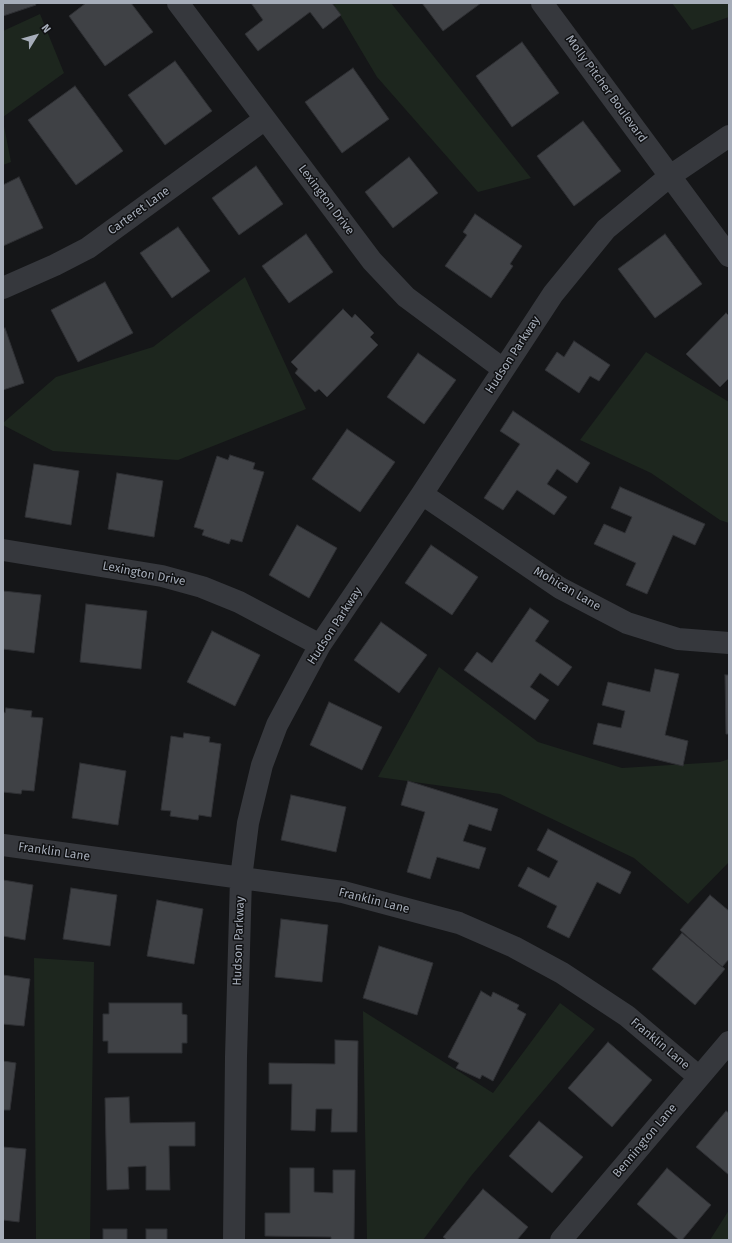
<!DOCTYPE html>
<html>
<head>
<meta charset="utf-8">
<style>
	body { margin:0 }
	#map { position:relative; width:732px; height:1243px; overflow:hidden; background:#151618; font-family:"Fira Sans",sans-serif }
	canvas { display:block }
	.frame { position:absolute; inset:0; border:4px solid #a6adb9; pointer-events:none }
	.north { position:absolute; left:16px; top:16px; width:40px; height:40px; -webkit-text-stroke:3px #101113; paint-order:stroke; rotate:53deg; font-size:11px; font-weight:700; line-height:16px; text-align:center; color:#a6adb9 }
	.north::after { content:''; display:block; margin:auto; width:14px; height:18px; background:#a6adb9; clip-path:polygon(50% 0,100% 100%,50% 72%,0 100%) }
</style>
</head>
<body>
<div id="map">
<canvas width="732" height="1243"></canvas>
<div class="frame"></div>
<div class="north">N</div>
</div>
<script>
const context = document.querySelector('canvas').getContext('2d');
context.lineJoin = 'round';
function fillPath(path, color) { context.fillStyle = color; context.fill(path, 'evenodd'); }
const toPath = rows => new Path2D(rows.map(r => 'M' + r).join(''));
function trace(path, color, width, dash) { context.strokeStyle = color; context.lineWidth = width; context.lineCap = dash ? 'butt' : 'round'; context.setLineDash(dash || []); context.stroke(path); }
function label(font, color, halo, rows, align = 'center') {
  context.font = font + ' "Fira Sans",sans-serif'; context.lineWidth = 3; context.setLineDash([]); context.textBaseline = 'middle'; context.strokeStyle = halo; context.fillStyle = color; for (const [text, x, y, turn = 0] of rows) {
    context.save(); context.translate(x, y); context.rotate((+turn || 0) * Math.PI / 180); context.textAlign = isNaN(turn) ? turn : align; if (halo) context.strokeText(text, 0, 0); context.fillText(text, 0, 0); context.restore();
  }
}
const green = toPath([
	[333,3,391,3,531,178,478,192,377,77],
	[672,3,729,3,729,17,692,30],
	[40,14,64,73,3,117,3,31],
	[3,121,11,162,3,165],
	[245,277,306,409,178,460,53,451,3,425,3,423,56,377,153,347],
	[646,352,729,402,729,523,720,520,651,473,580,440],
	[439,667,538,742,622,768,720,762,729,759,729,862,688,904,634,858,500,794,378,777],
	[34,958,94,962,90,1240,36,1240],
	[560,1003,595,1029,471,1176,423,1240,367,1240,363,1011,493,1093],
	[729,1210,729,1240,710,1240]
]);
const building = toPath([
	[3,3,35,3,36,5,3,16,3,3],
	[86,3,131,3,153,32,105,66,69,16,86,3],
	[251,3,332,3,341,15,323,29,310,12,258,51,245,34,263,20,251,3],
	[422,3,481,3,443,31,422,3],
	[522,42,559,93,512,127,476,76,522,42],
	[175,61,212,111,165,145,128,95,175,61],
	[353,68,389,119,342,153,305,102,353,68],
	[75,86,123,151,76,185,28,120,75,86],
	[583,121,621,171,574,206,537,156,583,121],
	[409,157,438,193,393,228,365,192,409,157],
	[256,166,283,204,239,235,212,198,256,166],
	[19,177,43,228,3,246,3,185,19,177],
	[475,214,522,246,510,264,513,266,491,298,445,266,467,235,463,232,475,214],
	[178,227,210,271,172,298,140,253,178,227],
	[306,234,333,272,289,303,262,266,306,234],
	[665,234,702,284,655,318,618,269,665,234],
	[105,282,133,333,78,362,51,310,105,282],
	[343,309,352,318,355,314,374,333,370,337,378,345,327,397,319,389,315,392,295,373,298,369,291,362,343,309],
	[726,313,729,316,729,378,720,387,686,354,726,313],
	[5,328,24,383,3,390,3,329,5,328],
	[574,341,610,365,599,381,590,376,579,393,545,370,557,352,564,357,574,341],
	[418,353,456,380,424,424,387,397,418,353],
	[513,411,590,463,577,483,557,469,547,484,567,497,554,515,517,490,503,510,484,498,520,444,500,431,513,411],
	[347,429,395,462,360,512,312,479,347,429],
	[230,455,255,463,253,469,264,472,242,542,231,539,229,544,202,535,204,530,194,527,217,456,228,460,230,455],
	[34,464,79,471,71,525,25,517,34,464],
	[117,473,163,481,154,537,108,529,117,473],
	[620,487,705,524,695,545,673,535,647,594,626,585,636,563,594,544,604,524,625,533,632,517,611,508,620,487],
	[297,525,337,548,309,598,269,575,297,525],
	[431,545,478,577,452,615,405,583,431,545],
	[3,591,41,595,34,653,3,649,3,591],
	[86,604,147,611,141,669,80,662,86,604],
	[530,608,549,621,535,641,572,667,558,686,540,673,530,687,549,700,535,720,464,670,477,652,492,663,530,608],
	[381,622,427,655,399,693,354,660,381,622],
	[212,631,260,655,235,706,187,682,212,631],
	[655,669,679,674,665,735,688,741,683,766,593,744,598,723,621,728,625,711,602,705,608,682,650,692,655,669],
	[725,675,729,675,729,734,726,734,725,675],
	[329,702,382,727,362,770,310,745,329,702],
	[6,708,32,711,31,717,43,718,34,791,22,790,21,794,3,792,3,712,5,713,6,708],
	[184,733,210,737,209,742,221,744,211,817,199,815,198,820,170,816,171,811,161,810,171,736,183,738,184,733],
	[80,763,126,771,118,825,72,818,80,763],
	[408,781,498,809,491,831,469,824,463,841,486,848,479,869,437,857,430,879,407,872,425,812,401,805,408,781],
	[291,795,346,807,336,852,281,840,291,795],
	[548,829,631,872,620,894,597,882,569,938,547,927,557,906,518,886,528,867,549,878,558,861,537,850,548,829],
	[3,880,33,885,25,940,3,936,3,880],
	[71,888,117,895,110,946,63,939,71,888],
	[710,895,729,911,729,959,722,967,680,930,710,895],
	[157,900,203,909,194,964,147,956,157,900],
	[281,919,328,925,322,982,275,977,281,919],
	[682,933,725,969,695,1005,652,969,682,933],
	[379,946,433,963,417,1015,363,998,379,946],
	[3,975,30,979,24,1026,3,1024,3,975],
	[481,991,491,997,493,992,519,1005,517,1009,526,1014,493,1081,482,1075,480,1079,456,1068,459,1063,448,1057,481,991],
	[109,1003,182,1003,182,1014,187,1015,187,1043,182,1043,182,1053,108,1053,108,1041,103,1041,103,1014,109,1014,109,1003],
	[335,1040,358,1041,357,1132,331,1132,332,1109,316,1109,315,1131,291,1130,292,1084,269,1084,269,1063,335,1064,335,1040],
	[608,1042,652,1080,612,1127,568,1088,608,1042],
	[3,1061,16,1063,10,1110,3,1110,3,1061],
	[129,1097,130,1123,195,1122,195,1146,169,1146,170,1190,146,1190,146,1166,128,1167,129,1189,107,1190,105,1098,129,1097],
	[726,1111,729,1113,729,1175,696,1147,726,1111],
	[539,1121,583,1157,552,1193,509,1156,539,1121],
	[3,1147,26,1149,19,1222,3,1220,3,1147],
	[290,1168,314,1168,314,1192,333,1193,333,1170,355,1170,354,1240,331,1240,331,1237,265,1236,265,1213,290,1213,290,1168],
	[667,1168,711,1205,682,1240,679,1240,637,1204,667,1168],
	[483,1189,528,1227,517,1240,447,1240,443,1237,483,1189],
	[103,1229,127,1229,127,1240,103,1240,103,1229],
	[146,1229,167,1229,167,1240,146,1240,146,1229]
]);
const street = toPath([
	[178,3,372,261,406,297,503,369],
	[542,3,729,256],
	[3,288,55,265,88,248,265,119],
	[422,494,560,588,627,623,678,639,729,643],
	[3,550,162,576,202,587,239,602,320,645],
	[3,845,343,892,459,923,514,947,562,973,627,1016,699,1077],
	[234,1240,236,1057,241,878,248,823,262,765,277,725,320,645,422,494,553,294,606,229,670,176,729,136],
	[561,1240,729,1042]
]);
const streetNames = [
	["Molly Pitcher Boulevard",606,89,54],
	["Lexington Drive",326,200,53],
	["Carteret Lane",139,211,-36],
	["Hudson Parkway",513,355,-57],
	["Lexington Drive",144,574,11],
	["Mohican Lane",567,589,30],
	["Hudson Parkway",335,626,-57],
	["Franklin Lane",54,852,8],
	["Franklin Lane",374,901,14],
	["Hudson Parkway",239,941,-88],
	["Franklin Lane",660,1044,40],
	["Bennington Lane",645,1141,-50]
];
fillPath(green, '#1d261e');
fillPath(building, '#3f4145');
trace(building, '#2f3034', 1);
trace(street, '#36383d', 22);
label('12px', '#a6adb9', '#101113', streetNames);
</script>
</body>
</html>
